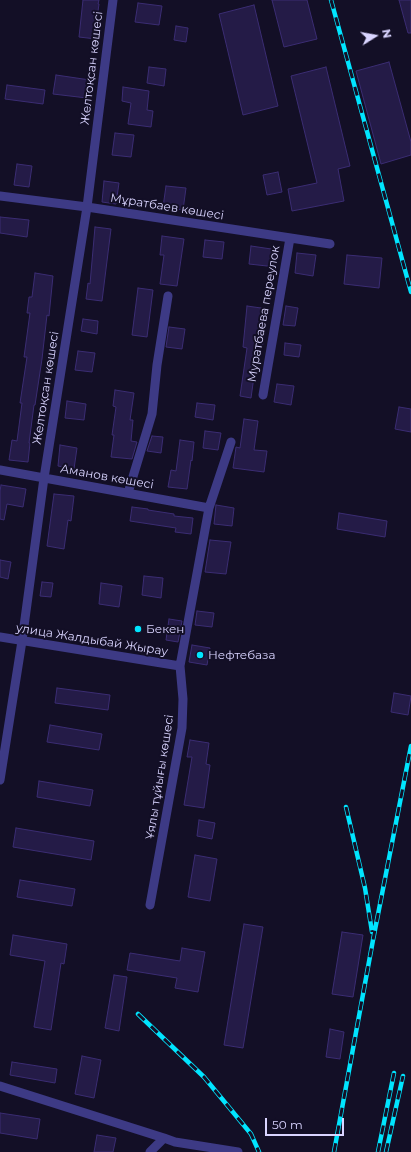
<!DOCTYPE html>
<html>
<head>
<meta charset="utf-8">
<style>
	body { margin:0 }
	#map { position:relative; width:411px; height:1152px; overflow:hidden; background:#130f26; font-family:Montserrat,sans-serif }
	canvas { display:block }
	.north { position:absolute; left:355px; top:16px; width:40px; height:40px; -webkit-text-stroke:3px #130f26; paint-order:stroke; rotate:79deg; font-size:11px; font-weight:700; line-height:16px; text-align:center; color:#d9d4ff }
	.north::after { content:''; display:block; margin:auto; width:14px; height:18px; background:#d9d4ff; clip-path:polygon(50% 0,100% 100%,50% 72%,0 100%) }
	.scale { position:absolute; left:265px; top:1118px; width:79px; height:18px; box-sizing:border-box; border:2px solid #d9d4ff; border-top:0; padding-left:5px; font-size:12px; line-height:14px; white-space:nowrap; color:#d9d4ff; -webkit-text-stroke:3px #130f26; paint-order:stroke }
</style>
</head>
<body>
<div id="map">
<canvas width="411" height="1152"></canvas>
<div class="north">N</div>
<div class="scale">50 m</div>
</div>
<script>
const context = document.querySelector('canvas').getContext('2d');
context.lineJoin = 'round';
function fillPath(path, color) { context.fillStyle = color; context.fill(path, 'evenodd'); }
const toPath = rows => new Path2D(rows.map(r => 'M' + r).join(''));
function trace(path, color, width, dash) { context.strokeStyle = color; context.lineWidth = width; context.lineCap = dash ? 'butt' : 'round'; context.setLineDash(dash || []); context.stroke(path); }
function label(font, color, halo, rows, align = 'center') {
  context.font = font + ' Montserrat,sans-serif'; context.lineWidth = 4; context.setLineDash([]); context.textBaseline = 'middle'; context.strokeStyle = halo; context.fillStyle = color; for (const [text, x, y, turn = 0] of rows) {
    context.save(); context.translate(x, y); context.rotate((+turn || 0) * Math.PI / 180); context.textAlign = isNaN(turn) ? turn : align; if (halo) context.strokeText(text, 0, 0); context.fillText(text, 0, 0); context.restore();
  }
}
const building = toPath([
	[83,0,99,0,98,4,99,4,96,26,98,26,96,39,79,37,83,0],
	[272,0,307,0,317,39,284,47,272,0],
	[399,0,411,0,411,33,408,33,399,0],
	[138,3,162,6,159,25,135,22,138,3],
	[254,5,278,106,243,115,219,14,254,5],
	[176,26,188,28,186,42,174,40,176,26],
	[389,62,411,142,411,155,381,164,356,71,389,62],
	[149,67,166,69,164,86,147,83,149,67],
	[326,67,350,166,338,169,344,201,292,211,288,189,317,183,291,76,326,67],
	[56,75,90,80,87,98,53,94,56,75],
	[7,85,45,90,43,104,5,99,7,85],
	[123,87,149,91,147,110,153,111,151,127,128,124,131,103,122,101,123,87],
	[115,133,134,135,131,157,112,155,115,133],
	[17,164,32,166,29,187,14,185,17,164],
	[278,172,282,192,267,195,263,175,278,172],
	[104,181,119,183,116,204,102,202,104,181],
	[166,186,186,188,183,210,163,207,166,186],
	[0,217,29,220,27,237,0,233,0,217],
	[95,227,111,229,102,301,86,299,88,283,90,284,95,227],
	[162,236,184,239,177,286,160,284,164,255,160,255,162,236],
	[205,240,224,242,222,259,203,257,205,240],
	[251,246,278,250,276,267,249,264,251,246],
	[297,253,316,255,313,276,295,273,297,253],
	[347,255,382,258,379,288,344,284,347,255],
	[35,273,53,276,49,316,47,315,42,359,35,405,34,405,29,443,30,443,28,462,9,460,12,440,17,441,22,403,20,403,27,357,24,357,30,313,27,313,29,297,32,297,35,273],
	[138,288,153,290,147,337,132,335,138,288],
	[247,306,268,309,262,349,260,349,257,370,255,369,251,398,240,396,247,348,243,347,247,306],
	[286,306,298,308,295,326,283,325,286,306],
	[83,319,98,321,97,334,81,331,83,319],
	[169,327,185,329,182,349,166,347,169,327],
	[285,343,301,345,299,357,284,355,285,343],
	[78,351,95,353,92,372,75,370,78,351],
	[277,384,294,386,291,405,274,402,277,384],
	[115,390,134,393,130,420,133,420,131,441,137,442,132,459,111,457,114,435,112,435,116,407,113,406,115,390],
	[67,401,86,404,84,420,65,418,67,401],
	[197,403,215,405,213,420,195,417,197,403],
	[399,407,411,409,411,432,395,429,399,407],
	[244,419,258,421,254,450,267,451,264,472,233,468,236,447,240,448,244,419],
	[205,431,221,433,218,450,203,448,205,431],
	[152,436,163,437,161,453,147,451,152,436],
	[180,440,194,442,192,461,191,460,187,489,168,487,171,470,176,471,180,440],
	[60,445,77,448,74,469,58,466,60,445],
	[1,485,26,489,23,507,7,504,4,520,0,519,0,491,1,485],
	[54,494,74,496,71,521,68,520,64,549,47,546,54,494],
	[216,505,234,508,232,526,214,524,216,505],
	[132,507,148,509,148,510,174,514,174,516,193,518,191,534,175,532,176,528,130,521,132,507],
	[339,513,387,521,385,537,337,529,339,513],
	[210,540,231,542,226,574,205,572,210,540],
	[0,560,11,562,8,579,0,577,0,560],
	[144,576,163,578,161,598,142,595,144,576],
	[42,582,53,583,51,597,40,596,42,582],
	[101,583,122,586,119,607,99,604,101,583],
	[197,611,214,613,212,627,195,625,197,611],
	[169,619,182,621,178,642,166,640,169,619],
	[192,645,210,648,207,665,189,662,192,645],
	[57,688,110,695,108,710,55,703,57,688],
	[394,693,411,696,408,715,391,712,394,693],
	[50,725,102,734,99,750,47,742,50,725],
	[190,740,209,743,206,764,210,765,204,808,184,805,192,757,187,757,190,740],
	[39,781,93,790,90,806,37,797,39,781],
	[199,820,215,823,212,839,197,836,199,820],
	[16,828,94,841,91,860,13,847,16,828],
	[195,855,217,859,210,901,188,897,195,855],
	[20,880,75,889,72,906,17,897,20,880],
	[244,924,263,927,243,1048,224,1045,244,924],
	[342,932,363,935,353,997,332,994,342,932],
	[13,935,67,944,64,964,61,963,51,1030,34,1027,45,961,10,955,13,935],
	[182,948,205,952,198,992,175,988,177,978,127,970,130,953,180,961,182,948],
	[114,975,127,977,119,1031,105,1028,114,975],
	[330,1029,344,1032,340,1059,326,1057,330,1029],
	[82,1056,101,1060,94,1098,75,1094,82,1056],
	[12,1062,57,1069,55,1083,10,1075,12,1062],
	[0,1113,40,1119,37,1139,0,1133,0,1113],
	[97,1135,116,1138,113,1152,94,1152,97,1135]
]);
const street = toPath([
	[0,196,87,207,330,244],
	[263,395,290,238],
	[0,470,209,508],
	[128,493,152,414,157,365,168,296],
	[0,637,180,666],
	[0,780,22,641,44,478,87,207,113,0],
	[150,905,182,728,183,699,180,666,209,508,231,442],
	[0,1086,164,1138],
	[150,1152,164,1138,175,1142,238,1152]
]);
const rail = toPath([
	[331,0,411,292],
	[346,807,365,888,372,932],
	[138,1014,204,1077,251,1134,259,1152],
	[334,1152,373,940,411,746],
	[378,1152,394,1073],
	[386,1152,403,1076]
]);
const markers = [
	[138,629,4,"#00e5ff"],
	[200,655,4,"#00e5ff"]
];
const streetNames = [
	["Желтоқсан көшесі",92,68,-83],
	["Мұратбаев көшесі",167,207,9],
	["Муратбаева переулок",264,314,-80],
	["Желтоқсан көшесі",46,388,-81],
	["Аманов көшесі",107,477,10],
	["улица Жалдыбай Жырау",92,640,9],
	["Ұялы тұйығы көшесі",160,777,-81]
];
const poiNames = [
	["Бекен",146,629],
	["Нефтебаза",208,655]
];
fillPath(building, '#241b47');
trace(building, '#3b2d73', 1);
trace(street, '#3d3a85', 9);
trace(rail, '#00e5ff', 4.5);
trace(rail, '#130f26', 3, [9]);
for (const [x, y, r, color] of markers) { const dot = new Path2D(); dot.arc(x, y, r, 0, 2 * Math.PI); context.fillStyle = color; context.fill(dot); trace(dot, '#130f26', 1.5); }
label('12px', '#d9d4ff', '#130f26', streetNames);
label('12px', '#d9d4ff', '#130f26', poiNames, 'left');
</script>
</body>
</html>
